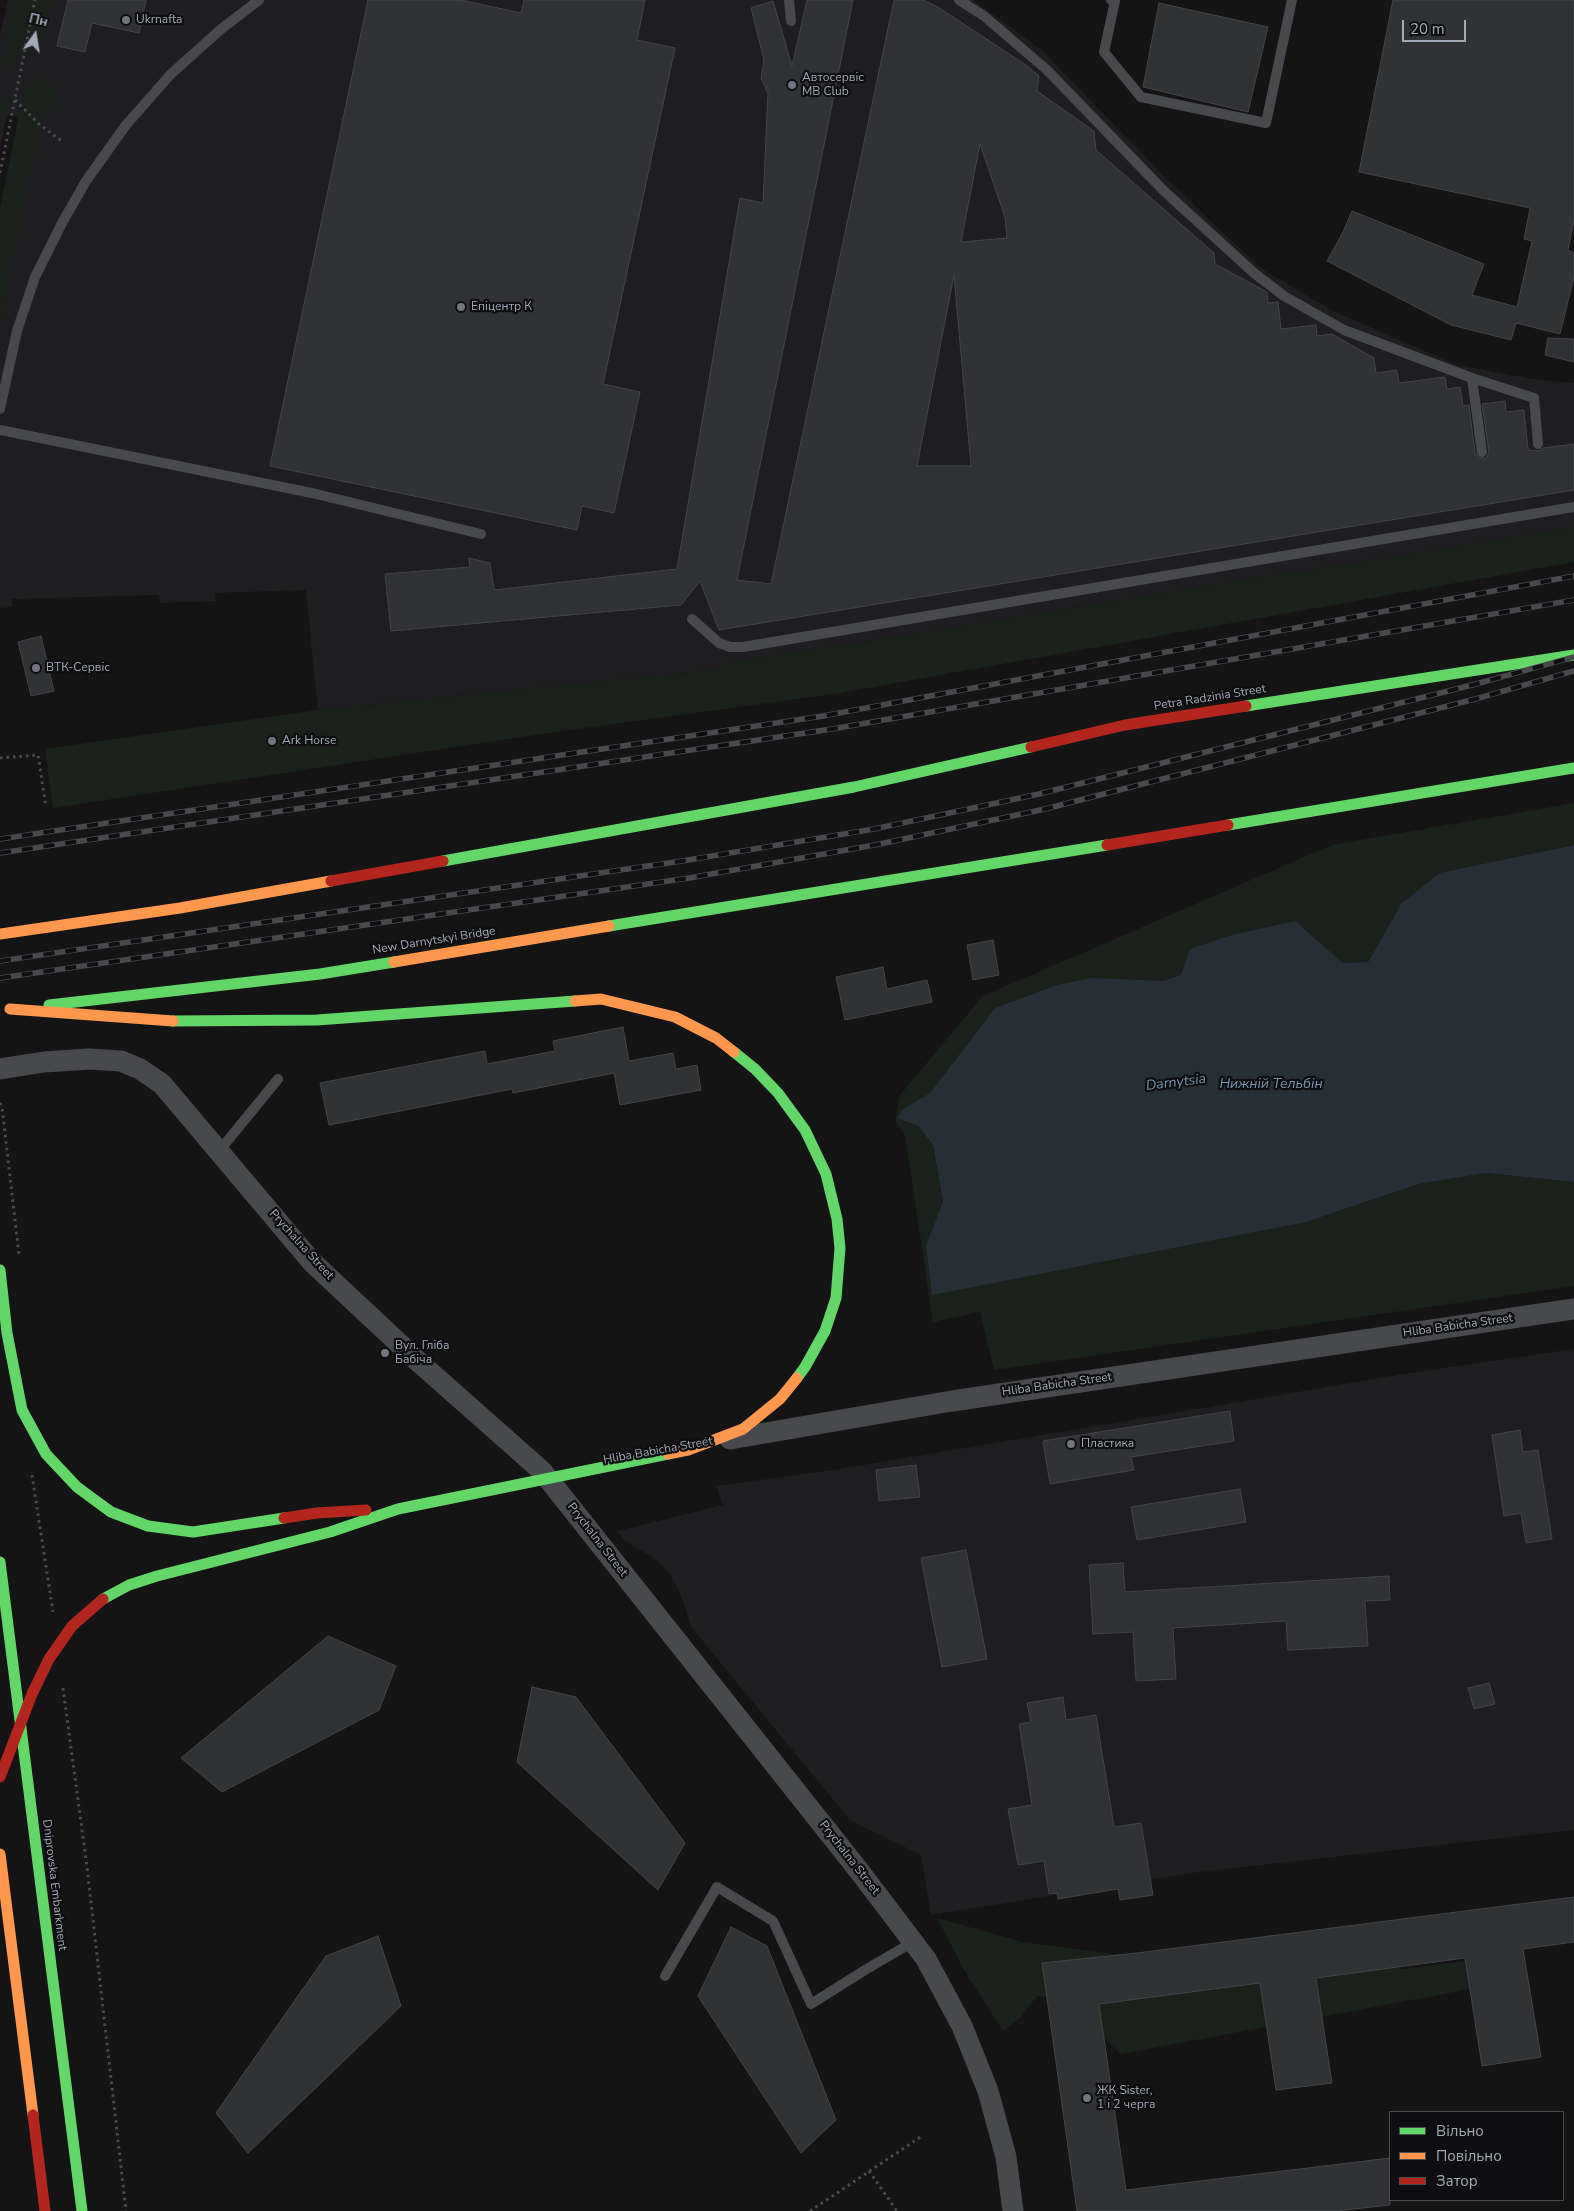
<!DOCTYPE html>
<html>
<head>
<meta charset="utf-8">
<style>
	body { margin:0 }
	#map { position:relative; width:1574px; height:2211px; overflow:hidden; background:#141414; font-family:"Nunito Sans",sans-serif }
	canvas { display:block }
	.legend { position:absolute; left:1389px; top:2111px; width:175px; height:90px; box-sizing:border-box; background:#0e0e10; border:1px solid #4a4c52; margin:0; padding:6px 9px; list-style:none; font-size:15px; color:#a3a9b6 }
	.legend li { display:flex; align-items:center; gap:10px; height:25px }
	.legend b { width:25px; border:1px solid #4a4c52 }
	.north { position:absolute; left:10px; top:10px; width:50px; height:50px; -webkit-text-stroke:4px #0e0e10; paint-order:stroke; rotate:13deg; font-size:14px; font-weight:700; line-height:20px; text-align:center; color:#a3a9b6 }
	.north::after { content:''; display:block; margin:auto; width:18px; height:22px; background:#a3a9b6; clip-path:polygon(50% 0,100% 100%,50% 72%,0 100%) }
	.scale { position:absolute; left:1402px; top:20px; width:64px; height:22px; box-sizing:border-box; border:2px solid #a3a9b6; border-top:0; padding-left:6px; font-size:15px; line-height:18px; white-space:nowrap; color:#a3a9b6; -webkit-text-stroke:4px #0e0e10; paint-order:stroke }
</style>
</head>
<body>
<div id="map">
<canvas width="1574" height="2211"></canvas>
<ul class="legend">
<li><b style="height:6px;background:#63d668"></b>Вільно</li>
<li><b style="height:6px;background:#ff974d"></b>Повільно</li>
<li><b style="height:6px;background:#b3261e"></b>Затор</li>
</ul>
<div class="north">Пн</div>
<div class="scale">20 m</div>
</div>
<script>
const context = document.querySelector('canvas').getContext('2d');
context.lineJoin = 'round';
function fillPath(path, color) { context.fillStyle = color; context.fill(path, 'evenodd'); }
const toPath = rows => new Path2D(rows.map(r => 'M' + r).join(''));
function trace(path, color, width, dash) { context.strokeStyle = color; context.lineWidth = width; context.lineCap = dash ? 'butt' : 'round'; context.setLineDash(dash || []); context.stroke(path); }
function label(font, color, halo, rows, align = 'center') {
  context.font = font + ' "Nunito Sans",sans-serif'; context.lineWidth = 4.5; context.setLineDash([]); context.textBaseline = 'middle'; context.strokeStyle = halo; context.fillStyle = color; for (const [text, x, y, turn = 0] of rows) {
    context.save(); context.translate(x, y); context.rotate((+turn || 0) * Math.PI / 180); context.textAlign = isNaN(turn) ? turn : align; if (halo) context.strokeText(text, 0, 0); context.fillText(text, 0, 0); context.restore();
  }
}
const built = toPath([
	[8,0,973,0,1042,50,1163,175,1259,267,1333,311,1457,365,1532,379,1574,383,1574,527,724,664,720,669,318,710,306,590,215,593,216,601,160,603,159,595,12,599,12,607,0,608,0,326,39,118,0,115,0,36],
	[1574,1349,1574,1830,1199,1872,931,1915,921,1855,850,1820,692,1628,680,1593,669,1572,653,1557,626,1542,617,1531,723,1505,716,1486,834,1470,1410,1373]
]);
const green = toPath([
	[14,0,51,0,41,41,0,71],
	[40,77,50,83,64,106,40,118,0,326,0,208,25,86,35,78],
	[11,93,0,148,0,102],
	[1574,527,1574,562,834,694,548,733,53,808,45,749,318,710,720,669,724,664],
	[1574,803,1574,845,1439,873,1401,904,1368,962,1343,963,1295,921,1181,975,1163,981,1131,981,995,1008,930,1093,903,1109,933,1145,943,1202,926,1245,1306,1222,1419,1184,1486,1173,1574,1182,1574,1286,994,1370,980,1312,933,1322,905,1135,895,1121,900,1095,983,996,1332,845],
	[937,1918,1023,1942,1121,1955,1365,1960,1403,1969,1474,1960,1514,1981,1120,2054,1101,2034,1077,1999,1037,1996,1021,2017,1003,2031,964,1970]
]);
const water = toPath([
	[1574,845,1574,1182,1486,1173,1419,1184,1306,1222,932,1295,926,1245,943,1202,933,1145,918,1126,897,1118,903,1109,930,1093,995,1008,1057,985,1091,978,1163,981,1181,975,1190,949,1232,935,1295,921,1343,963,1368,962,1401,904,1439,873]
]);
const building = toPath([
	[68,0,146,0,139,33,92,23,85,52,57,46,68,0],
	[368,0,461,0,521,13,524,0,645,0,637,40,675,48,603,384,640,392,614,513,582,506,577,530,270,466,368,0],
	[807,0,853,0,737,580,771,584,894,0,923,0,938,7,1026,65,1039,76,1037,91,1094,131,1096,150,1214,253,1215,264,1267,292,1268,303,1278,302,1281,329,1316,325,1317,336,1332,334,1374,358,1376,373,1397,370,1399,383,1445,377,1447,389,1460,387,1463,406,1469,405,1475,453,1480,458,1486,458,1489,452,1482,404,1505,401,1506,412,1524,410,1528,450,1539,451,1543,448,1574,444,1574,490,719,630,700,581,681,605,391,631,385,574,470,567,469,558,490,563,494,590,677,569,740,198,763,203,768,93,761,78,764,60,751,8,773,1,792,66,807,0],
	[980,144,1005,217,1007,238,961,242,980,144],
	[954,275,971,466,917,466,954,275],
	[1393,0,1574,0,1574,220,1568,250,1574,253,1574,277,1560,334,1516,323,1511,340,1451,325,1327,261,1343,232,1352,211,1484,264,1472,295,1517,307,1532,241,1524,239,1530,208,1359,172,1393,0],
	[1159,3,1268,27,1248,112,1143,87,1159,3],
	[1548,338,1574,339,1574,362,1545,355,1548,338],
	[41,636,54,691,31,696,18,642,41,636],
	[993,940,999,975,973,980,967,945,993,940],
	[883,967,887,989,927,980,932,1002,845,1020,836,977,883,967],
	[623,1027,629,1061,673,1053,676,1069,697,1065,701,1090,620,1105,614,1073,513,1093,512,1089,329,1125,320,1083,485,1051,487,1064,555,1051,553,1041,623,1027],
	[1230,1411,1234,1441,1131,1457,1134,1470,1050,1484,1043,1441,1230,1411],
	[1520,1430,1523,1452,1538,1450,1552,1539,1526,1543,1521,1513,1504,1516,1492,1435,1520,1430],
	[916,1465,920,1497,879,1501,876,1470,916,1465],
	[1240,1489,1246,1522,1137,1540,1131,1507,1240,1489],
	[966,1550,987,1659,942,1667,921,1558,966,1550],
	[1123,1563,1125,1592,1389,1576,1390,1600,1365,1601,1368,1646,1288,1650,1286,1621,1173,1628,1176,1679,1136,1681,1133,1632,1093,1634,1089,1565,1123,1563],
	[328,1636,396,1666,379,1710,222,1792,181,1758,328,1636],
	[1489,1683,1495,1704,1474,1709,1468,1688,1489,1683],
	[532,1687,576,1697,685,1843,658,1890,517,1762,532,1687],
	[1063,1697,1066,1720,1096,1715,1114,1827,1141,1823,1153,1895,1120,1900,1118,1889,1058,1899,1057,1893,1049,1894,1044,1861,1018,1865,1008,1809,1032,1805,1019,1724,1031,1722,1027,1703,1063,1697],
	[1574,1897,1574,1942,1523,1949,1541,2057,1482,2066,1465,1958,1316,1978,1332,2083,1276,2090,1260,1983,1099,2004,1126,2190,1390,2158,1390,2205,1336,2211,1077,2211,1042,1963,1137,1953,1574,1897],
	[731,1927,767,1946,836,2120,801,2153,698,1996,731,1927],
	[378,1936,401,2006,248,2153,216,2113,326,1956,378,1936]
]);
const path = toPath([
	[15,100,39,124,63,142],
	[0,173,35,0],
	[0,758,38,755,46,807],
	[0,1103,2,1107,19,1255],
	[32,1475,53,1612],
	[63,1688,87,1867,126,2211],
	[869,2171,897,2211],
	[810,2211,922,2136]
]);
const lane = toPath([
	[789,0,791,21],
	[959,0,984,16,1047,70,1164,191,1254,273,1284,296,1344,330,1472,378,1482,452],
	[1111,0,1115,1,1104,52,1141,97,1266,123,1292,0],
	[1472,378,1534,398,1538,444],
	[0,409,17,331,35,277,62,223,86,181,126,125,171,74,220,30,259,0],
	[0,430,312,493,481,534],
	[692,619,719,643,730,647,743,647,1574,507],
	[220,1150,278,1079],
	[665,1976,717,1887,773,1921,811,2004,865,1970,913,1942]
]);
const street = toPath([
	[0,1069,44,1062,89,1059,121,1061,140,1069,162,1084,312,1262,421,1364,542,1471,860,1872,926,1959,962,2026,988,2091,1006,2157,1013,2211],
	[730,1439,952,1401,1574,1309]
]);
const fast = toPath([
	[1246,706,1574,655],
	[1228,825,1574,768],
	[443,861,854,787,1031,747],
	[609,926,1107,845],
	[49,1005,320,974,394,962],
	[0,1562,82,2211]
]);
const slow = toPath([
	[0,934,180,908,331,881],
	[394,962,609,926],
	[0,1854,33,2115]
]);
const jam = toPath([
	[1031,747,1125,725,1246,706],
	[1107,845,1228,825],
	[331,881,443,861],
	[33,2115,45,2211]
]);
const rail = toPath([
	[0,839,823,716,1574,576],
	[0,853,832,729,1574,600],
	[0,961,682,861,874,829,1039,794,1476,684,1574,657],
	[0,978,689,878,880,844,1045,809,1479,698,1574,671]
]);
const fastBridge = toPath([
	[173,1021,317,1020,575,1001],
	[734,1052,755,1069,778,1093,805,1130,826,1174,837,1219,840,1248,836,1298,825,1331,805,1367,797,1378],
	[0,1270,7,1333,22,1410,46,1454,77,1487,111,1512,148,1526,193,1532,284,1518],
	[103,1599,129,1585,157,1576,330,1532,398,1509,668,1454]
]);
const slowBridge = toPath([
	[575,1001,601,999,675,1017,716,1038,734,1052],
	[10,1009,173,1021],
	[668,1454,688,1450,743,1429,780,1399,797,1378]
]);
const jamBridge = toPath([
	[284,1518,317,1513,366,1510],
	[0,1777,32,1694,49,1659,72,1626,103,1599]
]);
const markers = [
	[126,20,5,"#71757d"],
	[792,85,5,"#71757d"],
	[461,307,5,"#71757d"],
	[36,668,5,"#71757d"],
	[272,741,5,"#71757d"],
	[385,1353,5,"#71757d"],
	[1071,1444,5,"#71757d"],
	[1087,2098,5,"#71757d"]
];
const poiNames = [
	["Ukrnafta",136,20],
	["Автосервіс",802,78],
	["MB Club",802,92],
	["Епіцентр К",471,307],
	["ВТК-Сервіс",46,668],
	["Ark Horse",282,741],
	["Вул. Гліба",395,1346],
	["Бабіча",395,1360],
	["Пластика",1081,1444],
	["ЖК Sister,",1097,2091],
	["1 і 2 черга",1097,2105]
];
const streetNames = [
	["Petra Radzinia Street",1210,698,-9],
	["New Darnytskyi Bridge",434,941,-9],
	["Prychalna Street",301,1245,48],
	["Hliba Babicha Street",1458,1326,-8],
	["Hliba Babicha Street",1057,1385,-8],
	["Hliba Babicha Street",658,1451,-10],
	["Prychalna Street",597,1540,52],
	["Prychalna Street",849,1858,52],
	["Dniprovska Embarkment",54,1885,83]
];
const waterNames = [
	["Darnytsia",1176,1083,-7],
	["Нижній Тельбін",1271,1085]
];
fillPath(built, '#1e1e20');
fillPath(green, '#1a211b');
fillPath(water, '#262e36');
fillPath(building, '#313233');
trace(building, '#424448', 1);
trace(path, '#494b4f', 3, [2.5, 4]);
trace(lane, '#48494d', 10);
trace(street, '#48494d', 21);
trace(fast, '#63d668', 11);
trace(slow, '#ff974d', 11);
trace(jam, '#b3261e', 11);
trace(rail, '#47494c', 5.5);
trace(rail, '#0e0e10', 4, [11]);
trace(fastBridge, '#63d668', 11);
trace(slowBridge, '#ff974d', 11);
trace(jamBridge, '#b3261e', 11);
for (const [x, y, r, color] of markers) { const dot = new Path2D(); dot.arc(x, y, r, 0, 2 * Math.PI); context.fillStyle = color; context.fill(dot); trace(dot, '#0e0e10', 2); }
label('12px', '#a3a9b6', '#0e0e10', poiNames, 'left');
label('12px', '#a3a9b6', '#0e0e10', streetNames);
label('italic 14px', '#7896b3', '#0e0e10', waterNames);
</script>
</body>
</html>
